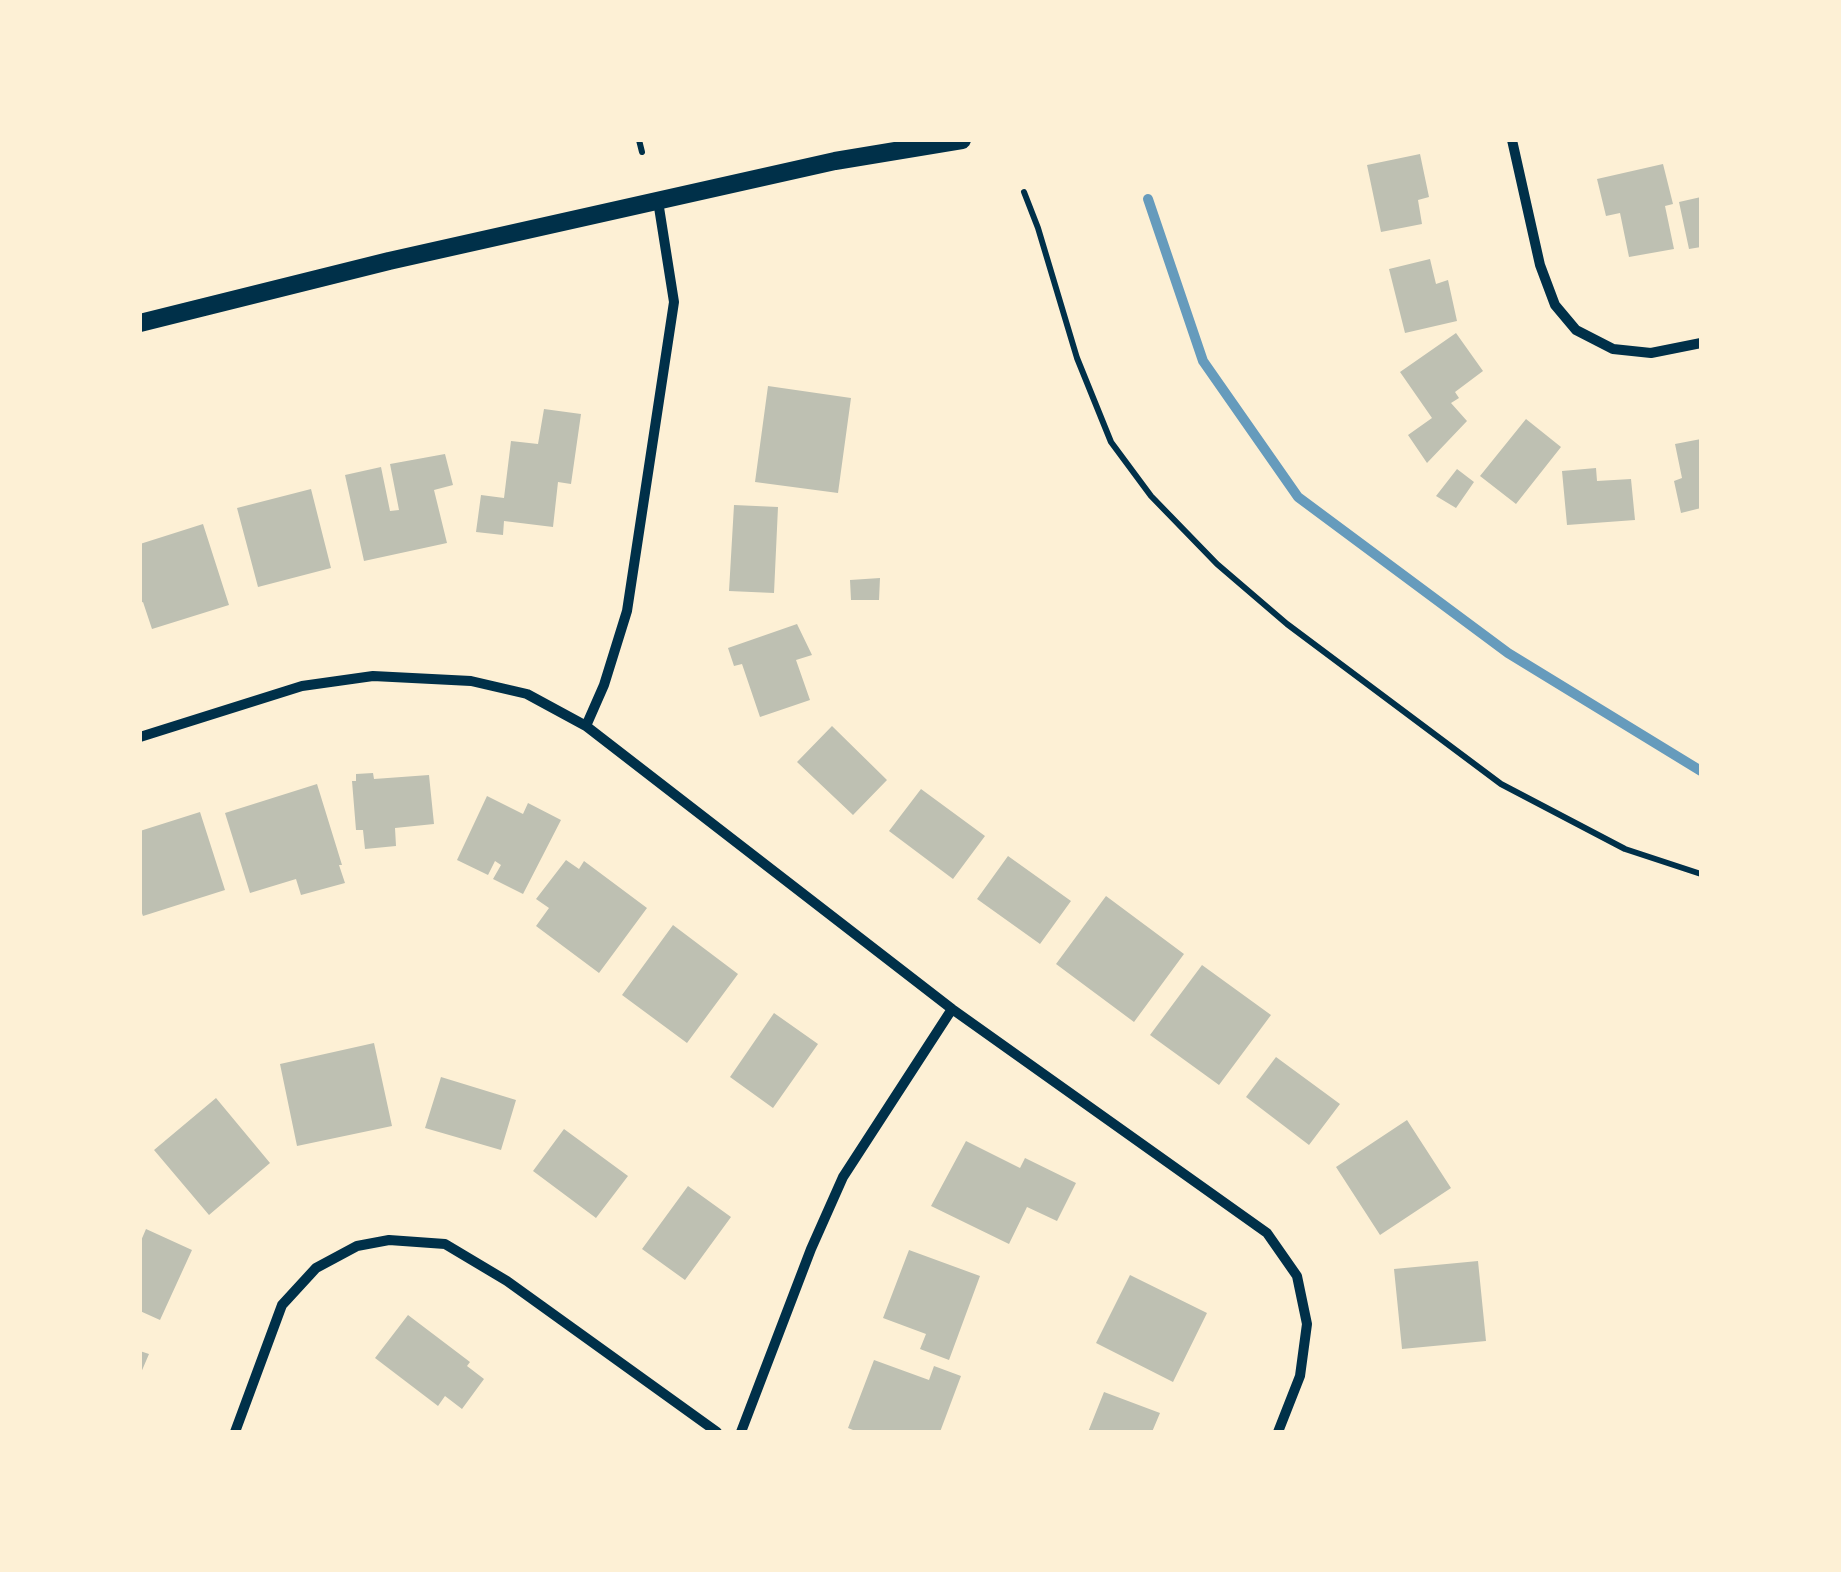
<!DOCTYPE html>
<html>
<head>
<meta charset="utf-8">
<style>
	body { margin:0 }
	#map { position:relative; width:1841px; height:1572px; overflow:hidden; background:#fdf0d5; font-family:"Exo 2",sans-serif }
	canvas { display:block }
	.frame { position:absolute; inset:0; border:142px solid #fdf0d5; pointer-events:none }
</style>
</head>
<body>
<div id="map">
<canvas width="1841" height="1572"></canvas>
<div class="frame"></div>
</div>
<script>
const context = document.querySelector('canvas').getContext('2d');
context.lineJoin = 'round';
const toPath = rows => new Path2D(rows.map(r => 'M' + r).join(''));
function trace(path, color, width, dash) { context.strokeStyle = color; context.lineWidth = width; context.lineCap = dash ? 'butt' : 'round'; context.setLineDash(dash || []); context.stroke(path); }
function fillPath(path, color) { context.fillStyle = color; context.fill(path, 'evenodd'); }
const stream = toPath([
	[1148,199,1203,361,1298,497,1508,653,1701,771]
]);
const building = toPath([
	[1420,154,1429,197,1418,200,1422,224,1381,232,1367,165],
	[1663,164,1673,204,1665,206,1674,249,1629,257,1620,213,1606,216,1597,179],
	[1701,197,1701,247,1689,249,1679,202],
	[1430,259,1436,284,1448,280,1457,321,1405,333,1389,269],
	[1456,333,1483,371,1455,392,1459,398,1451,403,1467,421,1427,463,1408,435,1432,418,1400,372],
	[768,386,851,398,838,493,755,482],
	[544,409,581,414,571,484,558,482,553,527,504,521,503,535,476,532,481,495,504,498,511,441,538,444],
	[1526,419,1561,447,1516,504,1480,476],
	[1701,439,1701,508,1681,513,1674,481,1682,478,1675,444],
	[445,454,453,485,434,490,447,543,364,561,345,475,381,467,390,511,399,510,390,464],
	[1596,468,1597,481,1631,479,1635,520,1567,525,1562,471],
	[1457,469,1474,482,1456,508,1436,496],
	[311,489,331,568,258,587,237,508],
	[734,505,778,507,774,593,729,591],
	[203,524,229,605,152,629,143,602,140,603,140,544],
	[880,578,879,600,851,600,850,580],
	[797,624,812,655,796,660,810,700,760,717,742,664,734,666,728,648],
	[832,726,887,780,853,815,797,762],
	[373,773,374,779,429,775,434,824,395,828,396,846,365,849,363,830,356,830,352,781,356,781,356,774],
	[317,784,342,865,339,865,345,883,301,895,296,879,250,893,225,813],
	[921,789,985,836,953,879,889,831],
	[487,796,523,814,528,803,561,820,523,894,493,879,501,865,495,861,488,875,457,860],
	[200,812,225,890,143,916,140,908,140,831],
	[1008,856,1071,901,1040,944,977,899],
	[566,860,579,869,584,861,647,908,599,973,536,926,549,908,536,899],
	[1106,896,1184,954,1134,1022,1056,964],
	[673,925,738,974,687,1043,622,995],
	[1202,965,1271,1015,1219,1085,1150,1035],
	[774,1013,818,1044,773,1108,730,1077],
	[374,1043,392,1126,297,1146,280,1064],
	[1276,1057,1340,1104,1309,1145,1246,1097],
	[441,1077,516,1100,501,1150,425,1128],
	[216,1098,270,1163,209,1215,154,1150],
	[1407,1120,1451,1188,1380,1235,1336,1167],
	[564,1129,628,1176,596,1218,533,1171],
	[966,1141,1020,1168,1025,1158,1076,1183,1057,1221,1027,1207,1009,1244,931,1206],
	[688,1186,731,1217,685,1280,642,1249],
	[146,1229,192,1250,160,1320,140,1311,140,1243],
	[909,1250,980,1276,949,1360,920,1349,926,1334,883,1318],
	[1478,1261,1486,1341,1402,1349,1394,1269],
	[1130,1275,1207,1313,1173,1382,1096,1343],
	[408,1315,470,1362,467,1366,484,1379,462,1409,445,1396,438,1406,375,1358],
	[140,1351,149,1354,140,1375],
	[874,1360,929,1380,934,1366,961,1376,940,1432,858,1432,848,1428],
	[1104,1392,1160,1413,1152,1432,1088,1432]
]);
const path = toPath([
	[639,140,642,152],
	[1024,192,1038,228,1077,358,1111,442,1151,496,1217,564,1287,624,1501,784,1625,849,1701,874]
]);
const minor = toPath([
	[1512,140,1540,265,1555,305,1576,330,1613,349,1651,353,1701,343],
	[586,726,604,685,627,611,674,302,658,201],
	[140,737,302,686,373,676,471,681,527,694,586,726,952,1009,1267,1233,1297,1276,1307,1324,1300,1376,1278,1432],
	[235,1432,282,1305,316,1268,357,1246,389,1240,445,1244,507,1281,717,1432],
	[741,1432,811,1249,843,1177,952,1009]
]);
const tertiary = toPath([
	[140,323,389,261,835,161,962,140]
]);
trace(stream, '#669bbc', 10);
fillPath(building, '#bec0b2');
trace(path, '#003049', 6);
trace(minor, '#003049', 10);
trace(tertiary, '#003049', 18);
</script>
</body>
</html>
